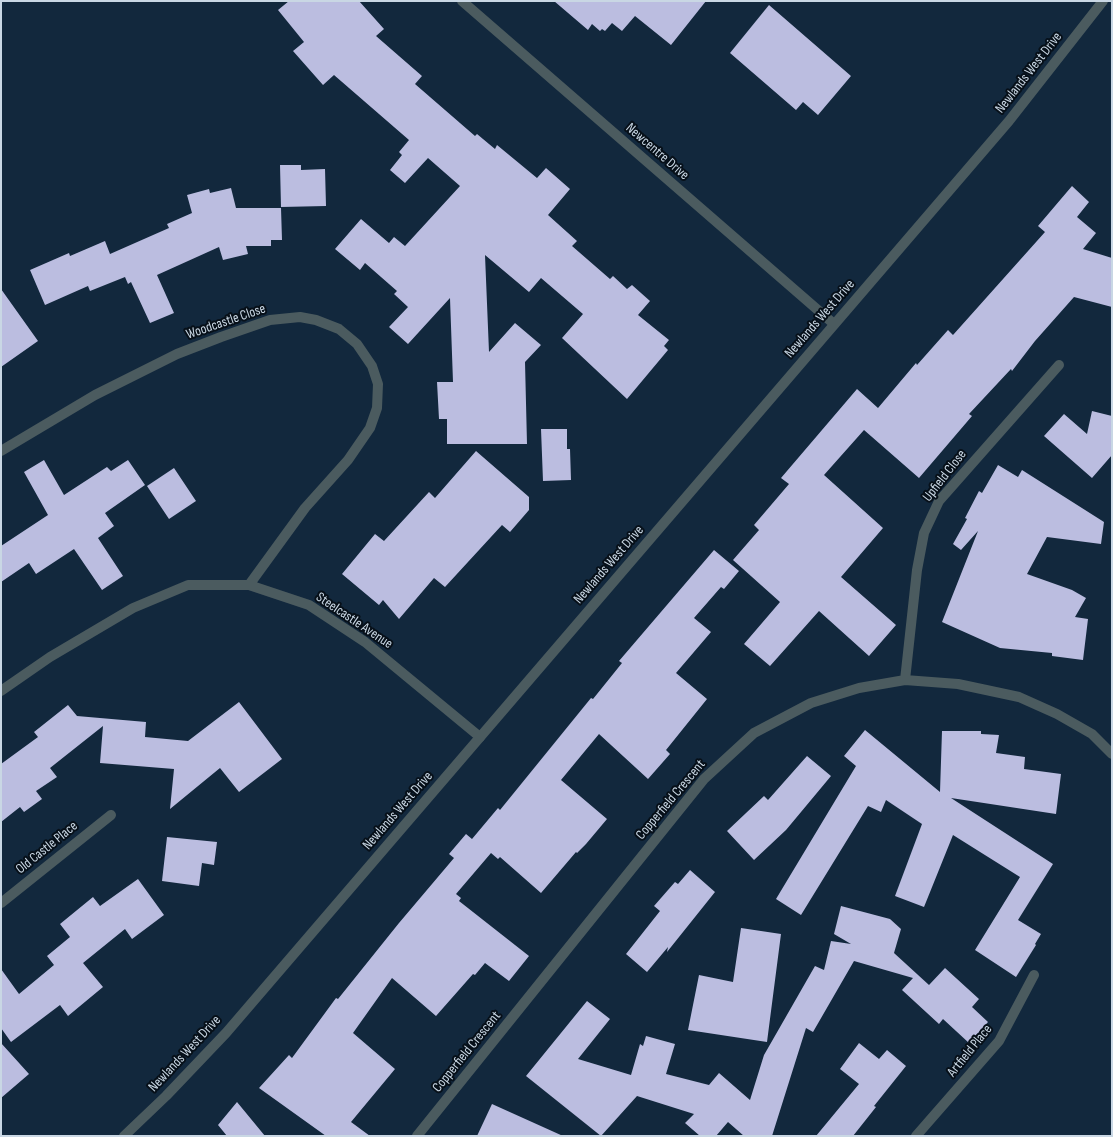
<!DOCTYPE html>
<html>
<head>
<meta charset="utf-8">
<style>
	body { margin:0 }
	#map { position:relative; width:1113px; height:1137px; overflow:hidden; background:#12283d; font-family:"Sofia Sans Condensed",sans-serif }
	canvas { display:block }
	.frame { position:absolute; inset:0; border:2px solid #c9d7e4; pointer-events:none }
</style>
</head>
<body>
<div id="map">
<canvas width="1113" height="1137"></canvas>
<div class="frame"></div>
</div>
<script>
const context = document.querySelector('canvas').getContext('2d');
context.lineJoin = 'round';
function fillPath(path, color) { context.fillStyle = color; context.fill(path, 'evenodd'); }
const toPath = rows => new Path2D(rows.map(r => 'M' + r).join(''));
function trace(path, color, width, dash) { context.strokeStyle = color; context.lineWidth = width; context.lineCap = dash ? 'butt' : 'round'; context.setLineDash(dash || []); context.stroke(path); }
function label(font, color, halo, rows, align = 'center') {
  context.font = font + ' "Sofia Sans Condensed",sans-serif'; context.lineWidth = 4; context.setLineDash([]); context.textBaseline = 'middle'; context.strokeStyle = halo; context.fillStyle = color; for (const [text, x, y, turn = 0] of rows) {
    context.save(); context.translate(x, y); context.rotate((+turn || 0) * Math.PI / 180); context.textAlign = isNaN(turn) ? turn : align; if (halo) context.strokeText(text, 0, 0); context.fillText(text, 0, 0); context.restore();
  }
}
const building = toPath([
	[289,1,359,1,384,29,376,36,422,76,415,84,475,136,477,134,495,149,497,145,537,178,546,168,570,189,548,215,577,241,572,246,610,279,613,276,627,289,632,285,650,301,638,315,669,340,664,346,668,350,627,399,562,338,583,314,541,278,529,292,485,255,489,352,515,323,541,345,525,362,527,444,447,444,447,419,439,419,437,382,453,382,450,298,408,344,389,327,408,307,394,294,397,291,365,263,360,270,335,249,361,219,389,243,394,237,405,246,460,186,428,158,405,183,390,170,402,155,399,152,409,140,334,75,323,85,293,51,304,42,278,10],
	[554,1,706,1,671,45,635,16,622,31,612,23,605,31,602,29,600,31,592,24,588,30],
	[769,5,851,76,818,115,803,102,796,110,730,53],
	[280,165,301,165,301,170,325,169,326,206,281,207],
	[1072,186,1089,202,1077,217,1096,233,1083,249,1112,258,1112,307,1074,297,1035,341,1012,371,1011,369,969,414,972,416,919,478,864,430,824,475,883,528,841,577,896,625,869,656,819,611,770,666,744,644,780,602,733,560,759,530,754,525,789,484,781,478,857,389,878,408,916,363,917,365,948,330,953,335,1045,232,1038,226],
	[231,188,236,208,281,208,282,240,271,240,271,246,246,246,248,254,223,260,219,247,157,275,174,313,150,323,131,282,128,284,125,277,90,291,88,286,45,305,30,270,69,253,70,256,105,241,110,254,169,228,167,224,192,213,187,195,209,189,210,193],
	[1,289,38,341,1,367],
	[1092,411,1112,416,1112,455,1092,478,1044,436,1064,414,1087,434],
	[541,429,567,429,567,449,570,449,571,480,543,481],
	[476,451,529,497,529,510,510,532,502,525,445,587,434,578,399,619,383,600,379,605,342,574,375,534,384,541,429,492,435,498],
	[44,460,64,495,107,467,111,471,128,460,145,485,105,513,114,526,98,538,123,576,102,590,74,549,36,574,29,563,1,582,1,546,48,515,24,472],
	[998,465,1018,477,1022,470,1104,522,1101,544,1047,537,1027,574,1072,590,1086,598,1075,617,1088,619,1083,660,1052,656,1052,653,1000,648,942,622,978,531,961,550,953,544,967,519,965,518,979,491,982,493],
	[174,468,196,501,169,519,147,486],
	[714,550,739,571,724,589,721,587,694,618,711,632,676,673,707,699,666,750,670,754,648,779,599,734,561,780,607,819,586,844,577,853,576,852,541,893,500,857,498,859,491,853,456,894,461,898,459,901,529,956,509,981,485,963,475,975,473,974,436,1016,392,978,353,1033,395,1069,351,1122,370,1136,326,1136,259,1088,289,1055,292,1058,336,998,338,999,399,923,454,858,449,854,466,834,472,839,498,808,500,810,591,698,593,699,622,663,619,661],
	[239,702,282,759,239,792,220,768,170,809,174,769,100,763,103,726,50,768,57,777,36,791,42,799,24,812,20,807,1,822,1,764,38,737,34,732,68,705,77,716,146,722,145,737,188,741],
	[865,730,940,792,942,731,981,731,981,734,999,735,996,753,1025,757,1024,769,1061,774,1056,814,951,798,1053,864,1018,920,1041,934,1035,944,1036,945,1016,977,975,950,1020,877,953,835,924,907,895,896,922,824,886,800,881,812,868,806,801,915,776,899,856,766,844,756],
	[807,756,831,776,786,830,754,860,727,831,764,796,768,800],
	[167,837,217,842,214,865,202,863,199,886,162,881],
	[690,870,715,892,667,952,668,947,647,972,626,954,660,911,654,906,675,882,678,884],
	[138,879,164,915,132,939,125,929,83,963,103,987,68,1016,60,1005,11,1042,1,1028,1,969,19,994,54,965,47,956,70,937,60,924,93,897,100,906],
	[841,906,890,919,901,929,894,953,929,985,945,968,979,999,972,1007,988,1022,969,1043,943,1019,939,1024,902,990,913,978,854,961,813,1032,806,1028,772,1136,744,1136,728,1122,716,1136,700,1136,685,1123,694,1114,637,1096,601,1136,526,1076,587,1001,610,1019,578,1059,631,1075,640,1044,643,1046,646,1036,675,1044,666,1074,709,1085,719,1073,750,1100,764,1055,815,966,824,970,831,941,851,944,834,934],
	[741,928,781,934,767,1042,688,1030,699,975,733,982],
	[1,1043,29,1074,1,1098],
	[859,1043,879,1059,887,1050,906,1066,874,1106,876,1107,853,1136,816,1136,859,1084,840,1069],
	[237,1102,265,1136,227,1136,218,1125],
	[492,1104,563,1136,477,1136]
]);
const minor = toPath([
	[462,1,834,324],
	[1,451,95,395,177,354,221,337,270,320,300,317,316,320,339,329,357,344,372,366,378,384,377,408,370,428,348,460,305,508,249,585],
	[905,680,917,570,924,533,939,501,1059,365],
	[1,691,50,657,133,608,188,585,249,585,309,605,365,642,480,737],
	[1,903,111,815],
	[417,1136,704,779,754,733,811,703,859,688,905,680,958,684,1019,697,1057,714,1092,734,1112,754],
	[916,1136,999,1041,1034,975]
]);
const tertiary = toPath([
	[124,1136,166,1096,226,1033,1009,121,1103,1]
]);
const streetNames = [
	["Newlands West Drive",1029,73,-52],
	["Newcentre Drive",657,152,41],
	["Newlands West Drive",820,319,-49],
	["Woodcastle Close",226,322,-19],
	["Upfield Close",945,476,-52],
	["Newlands West Drive",609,565,-49],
	["Steelcastle Avenue",354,621,34],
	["Copperfield Crescent",671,800,-50],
	["Newlands West Drive",398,811,-49],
	["Old Castle Place",47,848,-39],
	["Artfield Place",970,1051,-51],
	["Copperfield Crescent",467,1052,-51],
	["Newlands West Drive",185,1054,-47]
];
fillPath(building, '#bbbde0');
trace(minor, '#4b5b5f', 10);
trace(tertiary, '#4b5b5f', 10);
label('14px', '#c9d7e4', '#071019', streetNames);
</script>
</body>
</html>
